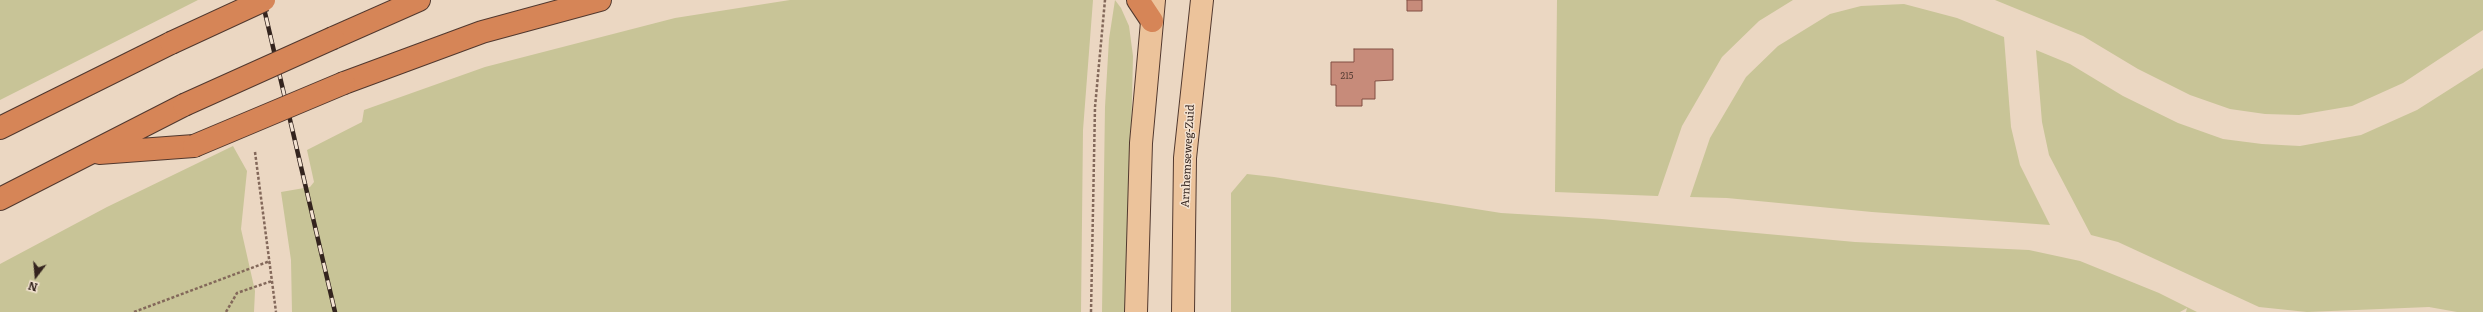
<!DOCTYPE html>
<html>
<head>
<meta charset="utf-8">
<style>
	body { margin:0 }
	#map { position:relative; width:2483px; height:312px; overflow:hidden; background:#ebd7c2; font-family:Literata,serif }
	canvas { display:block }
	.north { position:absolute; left:16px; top:256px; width:40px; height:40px; -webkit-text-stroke:3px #f3e2d1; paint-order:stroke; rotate:196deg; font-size:11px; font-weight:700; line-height:16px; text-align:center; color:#34241e }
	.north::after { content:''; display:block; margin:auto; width:14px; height:18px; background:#34241e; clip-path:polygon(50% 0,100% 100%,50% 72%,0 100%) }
</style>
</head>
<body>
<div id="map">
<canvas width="2483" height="312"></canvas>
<div class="north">N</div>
</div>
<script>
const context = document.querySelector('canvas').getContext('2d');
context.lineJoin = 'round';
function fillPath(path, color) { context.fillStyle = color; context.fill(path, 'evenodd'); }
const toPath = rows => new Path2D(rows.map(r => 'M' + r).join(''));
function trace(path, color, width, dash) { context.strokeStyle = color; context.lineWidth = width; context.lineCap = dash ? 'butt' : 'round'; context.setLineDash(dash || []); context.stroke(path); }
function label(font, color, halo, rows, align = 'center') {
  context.font = font + ' Literata,serif'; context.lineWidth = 3; context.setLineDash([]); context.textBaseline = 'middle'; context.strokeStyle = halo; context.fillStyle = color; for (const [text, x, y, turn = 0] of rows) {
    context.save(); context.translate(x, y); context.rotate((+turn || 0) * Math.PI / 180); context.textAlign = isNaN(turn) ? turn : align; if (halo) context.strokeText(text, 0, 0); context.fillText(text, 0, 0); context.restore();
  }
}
const green = toPath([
	[0,0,198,0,0,100],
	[790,0,1093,0,1083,130,1081,312,292,312,291,260,281,192,310,187,314,182,307,150,362,122,364,110,485,67,675,18],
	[1115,0,1121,8,1129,26,1133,56,1127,312,1102,312,1105,107,1109,39],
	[1557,0,1793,0,1759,21,1722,57,1682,126,1658,196,1555,192],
	[1995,0,2483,0,2483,30,2403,83,2352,106,2299,115,2265,114,2230,109,2190,95,2138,69,2083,36],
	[1904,4,1957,18,2004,37,2011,127,2020,165,2050,225,1872,212,1727,198,1690,197,1710,138,1746,77,1778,46,1830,14,1861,6],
	[2036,50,2070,64,2123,96,2178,123,2223,139,2262,144,2300,146,2361,135,2417,110,2483,68,2483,312,2457,312,2429,307,2307,312,2259,307,2118,242,2091,235,2049,155,2042,122],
	[233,146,247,171,241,229,255,291,254,312,0,312,0,264,107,207],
	[1247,174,1274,177,1501,213,1602,219,1855,242,2029,250,2080,261,2159,293,2197,312,2186,312,2187,308,2180,312,1231,312,1231,193]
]);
const building = toPath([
	[1407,0,1422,0,1422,11,1407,11,1407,0],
	[1354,49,1393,49,1393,80,1375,81,1375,99,1362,99,1362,106,1336,106,1336,85,1331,85,1331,62,1354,62,1354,49]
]);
const path = toPath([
	[255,152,276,312],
	[134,312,270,261],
	[226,312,237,293,272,281],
	[1091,312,1095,107,1105,0]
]);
const major = toPath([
	[1136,312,1141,143,1154,0],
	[1183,312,1185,158,1202,0]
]);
const highway = toPath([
	[1138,0,1152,21],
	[333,38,419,0],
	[344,83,482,32,600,0],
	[0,128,171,43],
	[99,153,194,146],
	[0,199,184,105]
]);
const rail = toPath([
	[262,0,335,312]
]);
const highwayBridge = toPath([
	[171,43,264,0],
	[184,105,333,38],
	[194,146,344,83]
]);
const numberNames = [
	["215",1347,76]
];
const streetNames = [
	["Arnhemseweg-Zuid",1188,156,-87]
];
fillPath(green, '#c8c497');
fillPath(building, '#c78b7a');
trace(building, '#814e42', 1);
trace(major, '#51382e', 24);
trace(highway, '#51382e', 24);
trace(path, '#83685a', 2.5, [3, 2]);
trace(major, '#ecc39b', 22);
trace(highway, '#d68557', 22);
trace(rail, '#34241e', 4.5);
trace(rail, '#f3e2d1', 3, [9]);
trace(highwayBridge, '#51382e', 24, []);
trace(highwayBridge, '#d68557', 22);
label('9px', '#593e35', null, numberNames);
label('11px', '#34241e', '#f3e2d1', streetNames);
</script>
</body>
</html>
